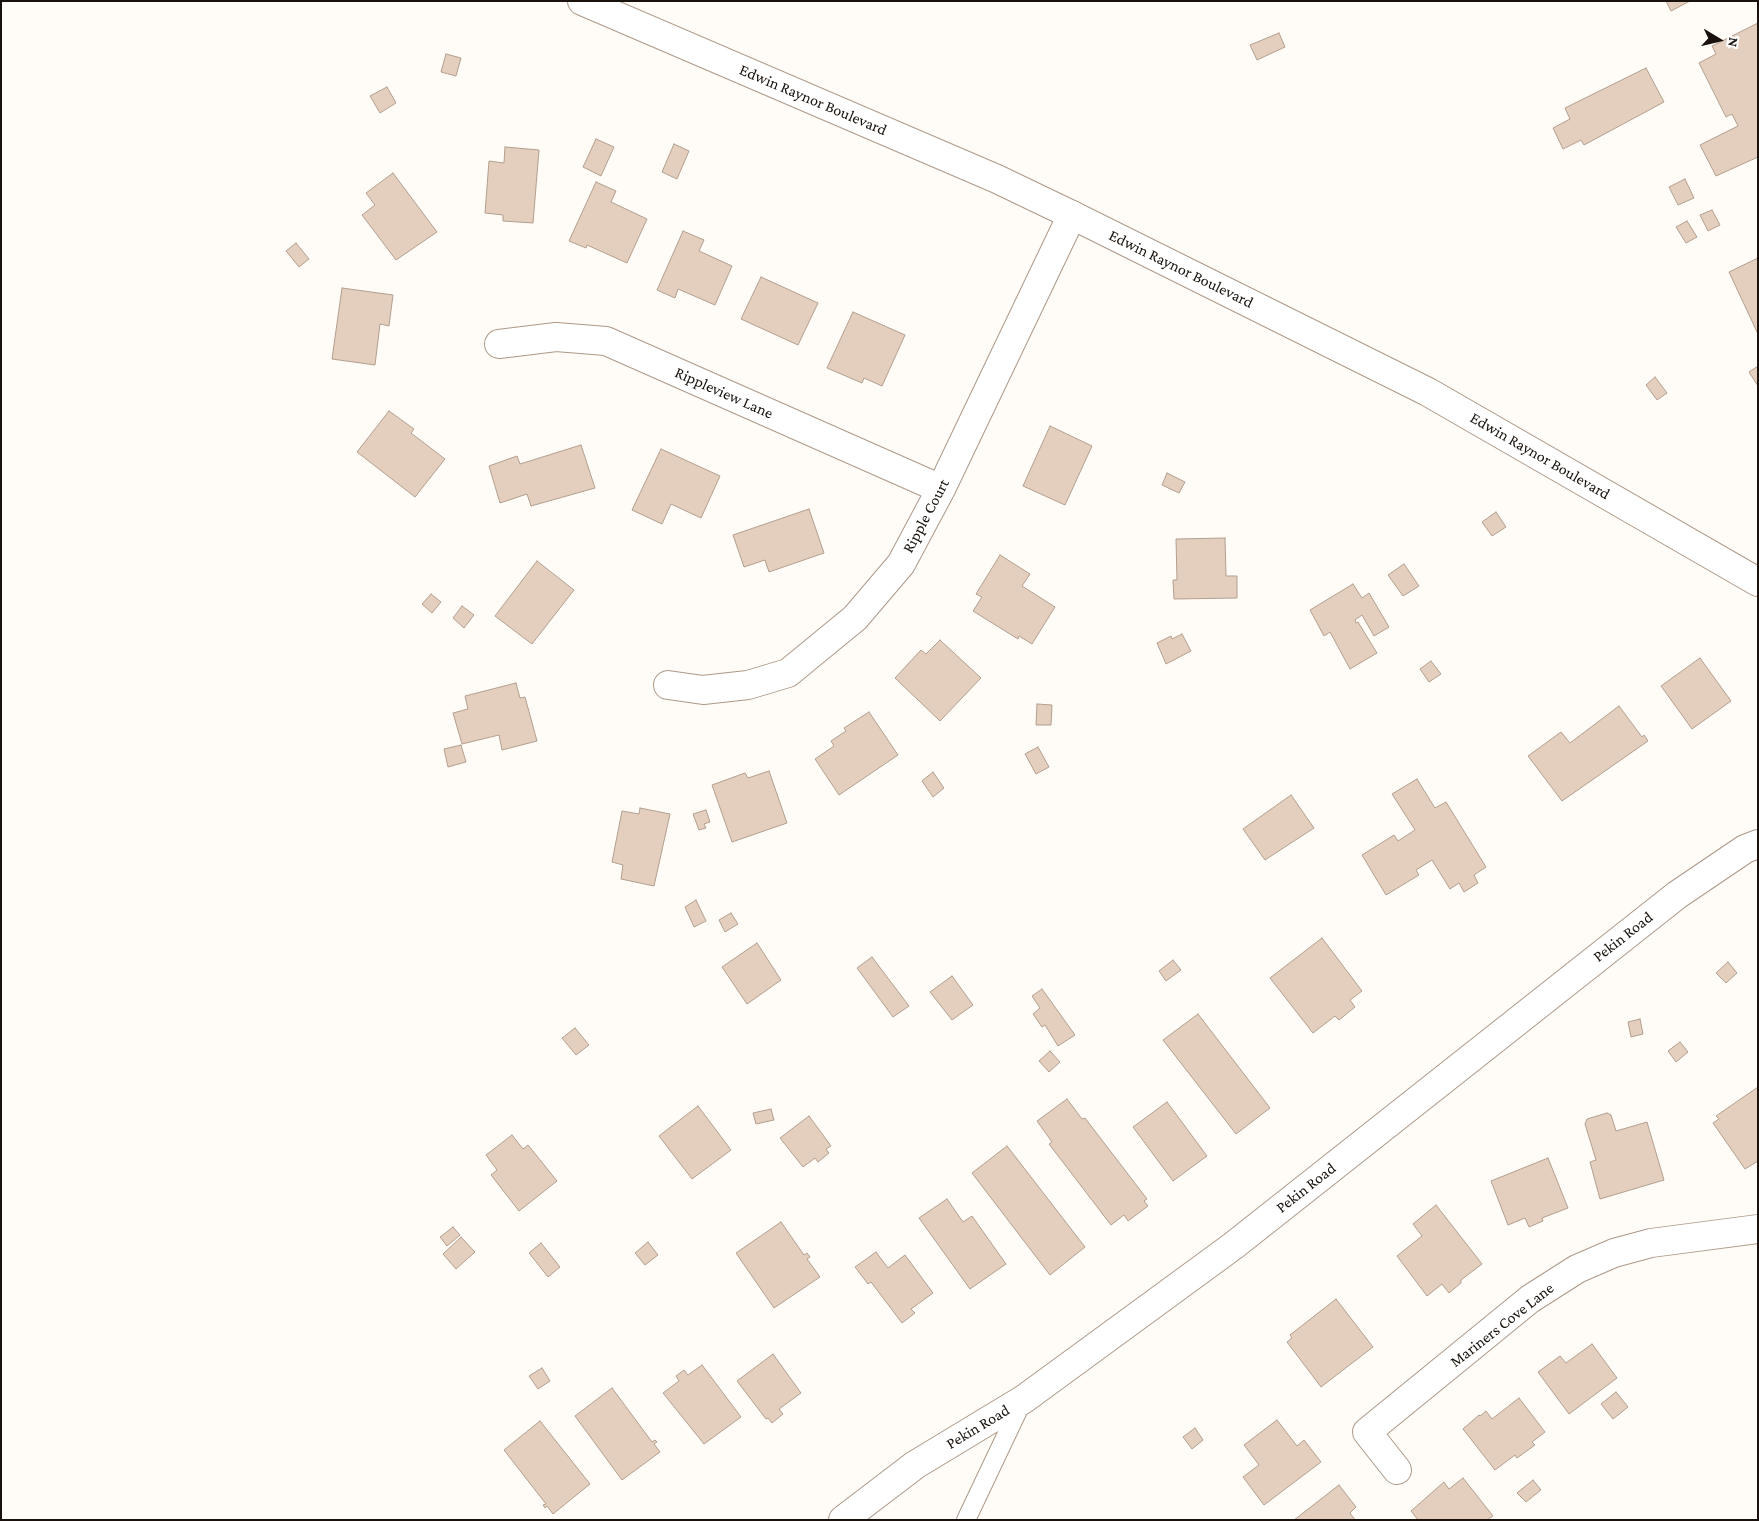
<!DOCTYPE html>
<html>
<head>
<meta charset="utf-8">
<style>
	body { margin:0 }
	#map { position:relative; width:1759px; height:1521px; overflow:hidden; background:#fffbf7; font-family:"Crimson Pro",serif }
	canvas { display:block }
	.frame { position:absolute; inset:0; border:2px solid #19120c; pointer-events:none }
	.north { position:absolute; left:1694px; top:15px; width:50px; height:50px; -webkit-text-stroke:4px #fff; paint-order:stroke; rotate:99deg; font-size:14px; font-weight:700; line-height:20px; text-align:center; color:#19120c }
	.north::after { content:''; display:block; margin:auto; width:18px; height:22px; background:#19120c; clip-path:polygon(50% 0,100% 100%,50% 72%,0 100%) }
</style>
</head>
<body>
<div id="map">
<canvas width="1759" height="1521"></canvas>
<div class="frame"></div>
<div class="north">N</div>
</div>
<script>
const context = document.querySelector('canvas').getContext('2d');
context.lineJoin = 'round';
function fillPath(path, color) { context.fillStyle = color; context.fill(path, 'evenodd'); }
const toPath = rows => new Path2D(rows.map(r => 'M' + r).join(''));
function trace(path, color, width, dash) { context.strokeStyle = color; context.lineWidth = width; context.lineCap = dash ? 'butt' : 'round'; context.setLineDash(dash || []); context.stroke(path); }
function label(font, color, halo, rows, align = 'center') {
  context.font = font + ' "Crimson Pro",serif'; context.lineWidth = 4; context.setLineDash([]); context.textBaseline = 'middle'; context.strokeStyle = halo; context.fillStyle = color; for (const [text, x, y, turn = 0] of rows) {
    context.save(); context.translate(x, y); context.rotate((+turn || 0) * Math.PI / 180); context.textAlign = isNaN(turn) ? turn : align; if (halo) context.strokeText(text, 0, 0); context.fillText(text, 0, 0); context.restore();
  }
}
const building = toPath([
	[1666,1,1690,1,1671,11,1666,1],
	[1758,23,1758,157,1716,176,1700,145,1738,126,1732,114,1726,117,1699,63,1716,54,1712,46,1758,23],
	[1279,33,1285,47,1257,60,1250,45,1279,33],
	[446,54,461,58,456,76,441,72,446,54],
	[1646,68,1664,102,1584,145,1581,140,1563,149,1553,128,1570,119,1565,108,1646,68],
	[387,87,396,103,380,113,370,96,387,87],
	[596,139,614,147,601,176,583,167,596,139],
	[674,144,689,151,677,179,662,172,674,144],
	[505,147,539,150,533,223,503,221,503,215,485,213,489,161,504,163,505,147],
	[393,173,437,232,396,260,362,215,375,205,366,193,393,173],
	[1685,179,1694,198,1678,205,1669,187,1685,179],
	[596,182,616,191,611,202,647,219,627,263,587,245,586,248,569,241,596,182],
	[1712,210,1720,225,1708,231,1700,215,1712,210],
	[1687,221,1697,237,1686,243,1676,227,1687,221],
	[683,231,704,240,699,251,732,266,715,305,678,289,675,298,657,290,683,231],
	[296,243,309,259,299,267,286,251,296,243],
	[1758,258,1758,334,1729,272,1758,258],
	[761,277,818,303,798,345,741,319,761,277],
	[342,288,393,295,389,326,380,324,375,365,332,359,342,288],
	[853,312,905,335,882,386,864,378,862,383,827,368,853,312],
	[1758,366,1758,386,1749,372,1758,366],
	[1655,377,1667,393,1657,400,1646,385,1655,377],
	[389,411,414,429,411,433,445,459,415,497,357,452,389,411],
	[1050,426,1092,446,1065,505,1023,486,1050,426],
	[581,445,595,488,531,506,527,494,500,503,489,466,517,456,520,464,581,445],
	[661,449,720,476,701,518,671,504,662,524,632,510,661,449],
	[1167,473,1185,482,1179,493,1162,485,1167,473],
	[809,509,824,553,769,572,765,560,744,567,733,535,809,509],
	[1496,512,1506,527,1492,536,1482,522,1496,512],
	[1225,538,1226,576,1237,576,1237,598,1174,599,1173,580,1177,580,1176,539,1225,538],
	[1000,555,1030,574,1022,586,1055,607,1032,644,1019,636,1018,639,973,611,982,597,976,594,1000,555],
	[537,561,574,590,532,644,495,616,537,561],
	[1404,564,1419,586,1403,596,1388,575,1404,564],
	[1353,584,1362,598,1369,593,1389,627,1374,636,1362,615,1355,620,1356,623,1358,622,1377,653,1350,669,1330,632,1324,636,1310,610,1353,584],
	[431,594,441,602,432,613,422,604,431,594],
	[462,606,474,615,464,628,453,618,462,606],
	[1182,634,1191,651,1166,664,1157,643,1171,636,1172,639,1182,634],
	[940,640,981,678,940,721,895,678,921,650,926,654,940,640],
	[1700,658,1731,701,1692,729,1661,686,1700,658],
	[1431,661,1441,674,1429,682,1420,669,1431,661],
	[516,683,520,698,525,697,537,741,502,750,499,735,462,744,453,713,468,709,465,696,516,683],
	[1037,704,1052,705,1051,725,1036,725,1037,704],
	[1619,706,1642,737,1644,735,1648,741,1562,801,1528,756,1561,732,1570,743,1619,706],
	[869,712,898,755,839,795,815,759,834,746,831,741,846,731,844,728,869,712],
	[461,745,466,762,448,767,444,749,461,745],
	[1038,747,1049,767,1036,774,1025,754,1038,747],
	[769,771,787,823,732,842,712,785,745,773,748,778,769,771],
	[933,772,944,788,933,797,922,781,933,772],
	[1417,779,1435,808,1446,802,1486,867,1474,875,1478,883,1464,892,1459,883,1450,889,1432,860,1416,870,1419,875,1386,895,1362,855,1394,835,1398,841,1415,830,1392,794,1417,779],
	[1291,795,1314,828,1265,860,1243,829,1291,795],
	[640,808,670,814,654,886,621,879,623,865,612,862,622,811,639,814,640,808],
	[706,810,710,822,704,824,706,828,699,830,693,814,706,810],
	[696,900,706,921,694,927,685,907,696,900],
	[731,913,738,924,725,932,719,920,731,913],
	[1322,938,1362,991,1350,1000,1355,1007,1339,1020,1335,1016,1313,1033,1270,978,1322,938],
	[757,943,781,980,747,1004,722,967,757,943],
	[872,957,909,1006,893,1017,857,968,872,957],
	[1173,960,1181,970,1166,981,1159,971,1173,960],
	[1728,962,1737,973,1726,983,1716,973,1728,962],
	[952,976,973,1005,952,1020,930,992,952,976],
	[1042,989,1075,1035,1058,1046,1045,1025,1042,1027,1033,1014,1040,1008,1032,996,1042,989],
	[1198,1014,1270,1108,1236,1134,1163,1040,1198,1014],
	[1640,1019,1643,1034,1631,1037,1628,1022,1640,1019],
	[575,1028,589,1045,576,1055,562,1038,575,1028],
	[1680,1042,1688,1052,1676,1062,1668,1051,1680,1042],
	[1050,1051,1060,1062,1049,1072,1039,1061,1050,1051],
	[1758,1087,1758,1161,1745,1169,1713,1123,1719,1119,1716,1116,1758,1087],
	[1067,1099,1082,1119,1085,1118,1147,1199,1144,1201,1148,1206,1128,1221,1124,1215,1111,1225,1049,1144,1052,1142,1037,1121,1067,1099],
	[1167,1102,1207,1156,1173,1181,1133,1127,1167,1102],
	[698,1106,731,1150,692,1179,659,1136,698,1106],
	[771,1109,774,1120,756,1124,753,1113,771,1109],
	[1607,1113,1611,1115,1616,1131,1647,1122,1664,1180,1600,1199,1590,1162,1596,1160,1585,1124,1587,1119,1607,1113],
	[809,1116,831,1146,826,1149,829,1153,818,1162,815,1158,803,1167,780,1138,809,1116],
	[512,1135,523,1149,528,1145,557,1181,519,1211,491,1175,497,1170,486,1155,512,1135],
	[1007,1146,1085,1247,1050,1275,972,1173,1007,1146],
	[1548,1158,1568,1208,1542,1218,1543,1221,1529,1227,1525,1218,1508,1225,1491,1181,1548,1158],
	[947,1199,963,1222,972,1216,1006,1264,970,1289,919,1218,947,1199],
	[1436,1205,1482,1264,1461,1280,1461,1283,1449,1293,1442,1284,1427,1296,1397,1256,1422,1236,1413,1224,1436,1205],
	[781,1222,804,1255,807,1253,810,1257,807,1259,820,1277,774,1308,736,1253,781,1222],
	[453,1227,460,1235,447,1246,440,1237,453,1227],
	[461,1237,475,1252,456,1269,443,1254,461,1237],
	[648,1242,658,1255,645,1265,635,1253,648,1242],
	[541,1243,560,1267,548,1277,529,1253,541,1243],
	[876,1252,888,1268,905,1255,933,1293,911,1309,915,1313,902,1323,871,1282,868,1284,855,1267,876,1252],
	[1336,1299,1373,1347,1321,1387,1287,1342,1292,1338,1290,1335,1336,1299],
	[1592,1344,1617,1378,1569,1414,1538,1372,1560,1356,1566,1363,1592,1344],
	[773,1354,801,1393,779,1409,783,1414,772,1423,768,1418,766,1419,737,1381,773,1354],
	[702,1365,741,1417,704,1444,663,1393,679,1381,676,1376,684,1370,688,1375,702,1365],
	[542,1368,550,1381,538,1389,529,1376,542,1368],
	[612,1388,652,1442,655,1440,657,1442,654,1444,660,1452,622,1480,575,1416,612,1388],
	[1616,1392,1628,1407,1613,1419,1601,1404,1616,1392],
	[1519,1398,1545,1432,1532,1442,1535,1445,1517,1458,1515,1455,1495,1470,1463,1429,1479,1415,1480,1416,1486,1411,1492,1419,1519,1398],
	[1277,1420,1297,1446,1304,1440,1321,1462,1264,1505,1243,1477,1259,1465,1244,1445,1277,1420],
	[540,1421,590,1484,553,1514,547,1506,545,1508,543,1505,546,1504,504,1450,540,1421],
	[1195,1428,1203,1440,1192,1449,1183,1437,1195,1428],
	[1463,1478,1493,1516,1487,1520,1418,1520,1411,1511,1444,1482,1449,1489,1463,1478],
	[1533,1480,1541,1490,1526,1502,1517,1493,1533,1480],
	[1339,1485,1356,1507,1350,1513,1355,1520,1294,1520,1339,1485]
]);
const service = toPath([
	[966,1520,1022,1402]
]);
const minor = toPath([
	[499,344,556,337,606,341,941,489],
	[668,685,703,690,748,685,788,673,855,618,901,564,941,489,1072,215],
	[1397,1470,1367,1432,1530,1299,1577,1269,1614,1253,1651,1243,1758,1229],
	[843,1520,915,1465,1024,1399,1233,1246,1677,895,1745,849,1758,844]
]);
const primary = toPath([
	[582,1,997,179,1072,215,1428,392,1758,582]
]);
const streetNames = [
	["Edwin Raynor Boulevard",813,100,23],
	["Edwin Raynor Boulevard",1181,269,26],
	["Rippleview Lane",724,393,24],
	["Edwin Raynor Boulevard",1540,456,30],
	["Ripple Court",926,516,-62],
	["Pekin Road",1623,937,-38],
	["Pekin Road",1306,1188,-38],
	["Mariners Cove Lane",1502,1325,-38],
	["Pekin Road",978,1427,-31]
];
fillPath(building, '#e4cebd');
trace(building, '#b39f8e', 1);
trace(service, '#ad9988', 20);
trace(minor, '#ad9988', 30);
trace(primary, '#ad9988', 30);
trace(service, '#fff', 18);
trace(minor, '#fff', 28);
trace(primary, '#fff', 28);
label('16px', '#19120c', '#fff', streetNames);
</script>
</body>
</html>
